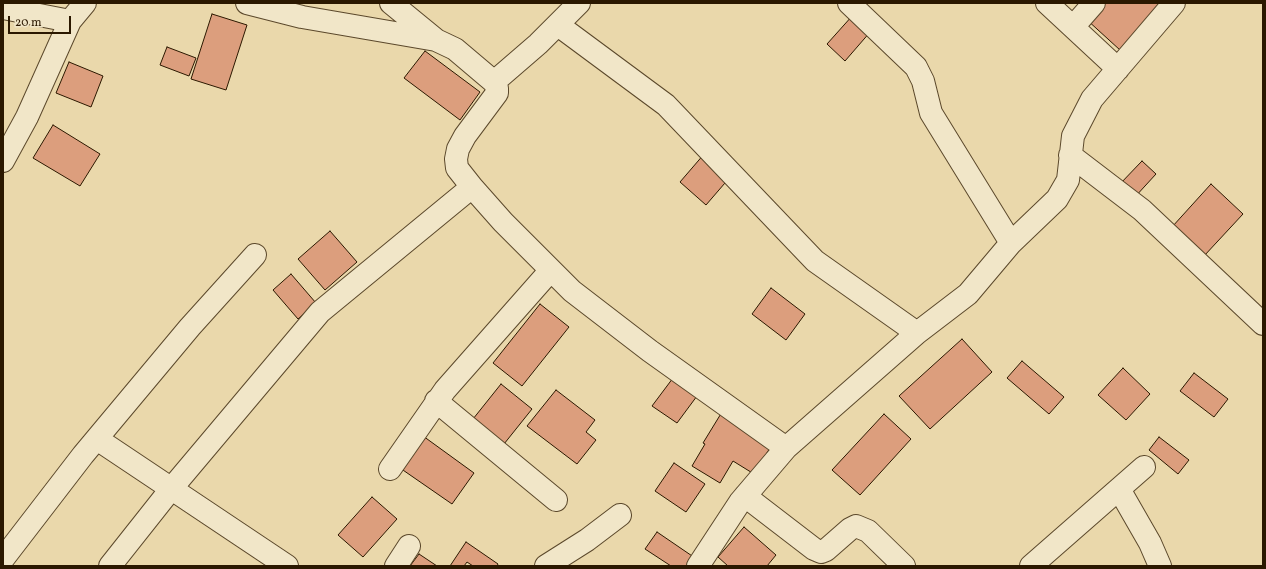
<!DOCTYPE html>
<html>
<head>
<meta charset="utf-8">
<style>
	body { margin:0 }
	#map { position:relative; width:1266px; height:569px; overflow:hidden; background:#ead8ab; font-family:Vollkorn,serif }
	canvas { display:block }
	.frame { position:absolute; inset:0; border:4px solid #2b1800; pointer-events:none }
	.scale { position:absolute; left:8px; top:16px; width:63px; height:18px; box-sizing:border-box; border:2px solid #2b1800; border-top:0; padding-left:5px; font-size:12px; line-height:14px; white-space:nowrap; color:#2b1800; -webkit-text-stroke:3px #f1e6c8; paint-order:stroke }
</style>
</head>
<body>
<div id="map">
<canvas width="1266" height="569"></canvas>
<div class="frame"></div>
<div class="scale">20 m</div>
</div>
<script>
const context = document.querySelector('canvas').getContext('2d');
context.lineJoin = 'round';
function fillPath(path, color) { context.fillStyle = color; context.fill(path, 'evenodd'); }
const toPath = rows => new Path2D(rows.map(r => 'M' + r).join(''));
function trace(path, color, width, dash) { context.strokeStyle = color; context.lineWidth = width; context.lineCap = dash ? 'butt' : 'round'; context.setLineDash(dash || []); context.stroke(path); }
const building = toPath([
	[1100,3,1163,3,1120,50,1086,19,1100,3],
	[212,14,247,25,226,90,191,79,212,14],
	[853,15,871,31,845,61,827,44,853,15],
	[167,47,196,58,189,76,160,65,167,47],
	[425,51,480,92,460,120,404,78,425,51],
	[69,62,103,76,91,107,56,93,69,62],
	[53,125,100,154,80,186,33,158,53,125],
	[705,153,731,176,706,205,680,182,705,153],
	[1142,161,1156,174,1134,198,1119,185,1142,161],
	[1211,184,1243,214,1204,256,1172,227,1211,184],
	[330,231,357,262,325,290,298,259,330,231],
	[291,274,316,303,298,319,273,290,291,274],
	[771,288,805,314,786,340,752,314,771,288],
	[540,304,569,327,522,386,493,363,540,304],
	[962,339,992,372,930,429,899,396,962,339],
	[1022,361,1064,397,1049,414,1007,378,1022,361],
	[1123,368,1150,394,1126,420,1098,395,1123,368],
	[1194,373,1228,399,1214,417,1180,391,1194,373],
	[673,378,697,396,677,423,652,406,673,378],
	[501,384,532,409,504,444,473,419,501,384],
	[556,390,595,420,586,432,596,440,577,464,527,426,556,390],
	[722,412,773,443,754,474,733,461,720,483,692,466,705,444,703,443,722,412],
	[884,414,911,439,860,495,832,470,884,414],
	[423,436,474,473,452,504,400,468,423,436],
	[1159,437,1189,460,1178,474,1149,450,1159,437],
	[674,463,705,484,686,512,655,491,674,463],
	[372,497,397,519,363,557,338,535,372,497],
	[744,527,776,555,767,566,728,566,718,557,744,527],
	[657,532,698,560,695,566,671,566,645,549,657,532],
	[466,542,498,564,497,566,473,566,467,562,464,566,450,566,466,542],
	[419,554,437,566,410,566,419,554]
]);
const minor = toPath([
	[247,3,302,17,436,40,455,49,494,82,497,88,497,93,465,136,458,149,456,159,457,168,472,187,503,222,572,291,650,351,786,448],
	[391,3,435,39],
	[849,3,916,67,923,81,931,113,1011,243],
	[1047,3,1118,69],
	[3,8,70,21],
	[558,25,666,105,815,261,917,333],
	[1073,27,1094,3],
	[494,82,538,44,579,3],
	[1070,155,1142,210,1263,324],
	[3,161,27,117,70,21,85,3],
	[436,401,556,500],
	[97,439,287,566],
	[390,469,445,390,550,271],
	[1119,489,1150,543,1160,566],
	[745,496,814,549,821,552,826,550,850,529,856,526,868,531,904,566],
	[3,559,83,455,190,327,255,255],
	[110,566,171,489,320,312,472,187],
	[396,566,409,546],
	[546,566,587,540,620,515],
	[698,566,740,502,786,448,917,333,968,294,1011,243,1057,199,1068,180,1073,136,1092,99,1174,3],
	[1031,566,1144,467]
]);
fillPath(building, '#dc9e7d');
trace(building, '#2b1800', 1);
trace(minor, '#5b482b', 24);
trace(minor, '#f1e6c8', 22);
</script>
</body>
</html>
